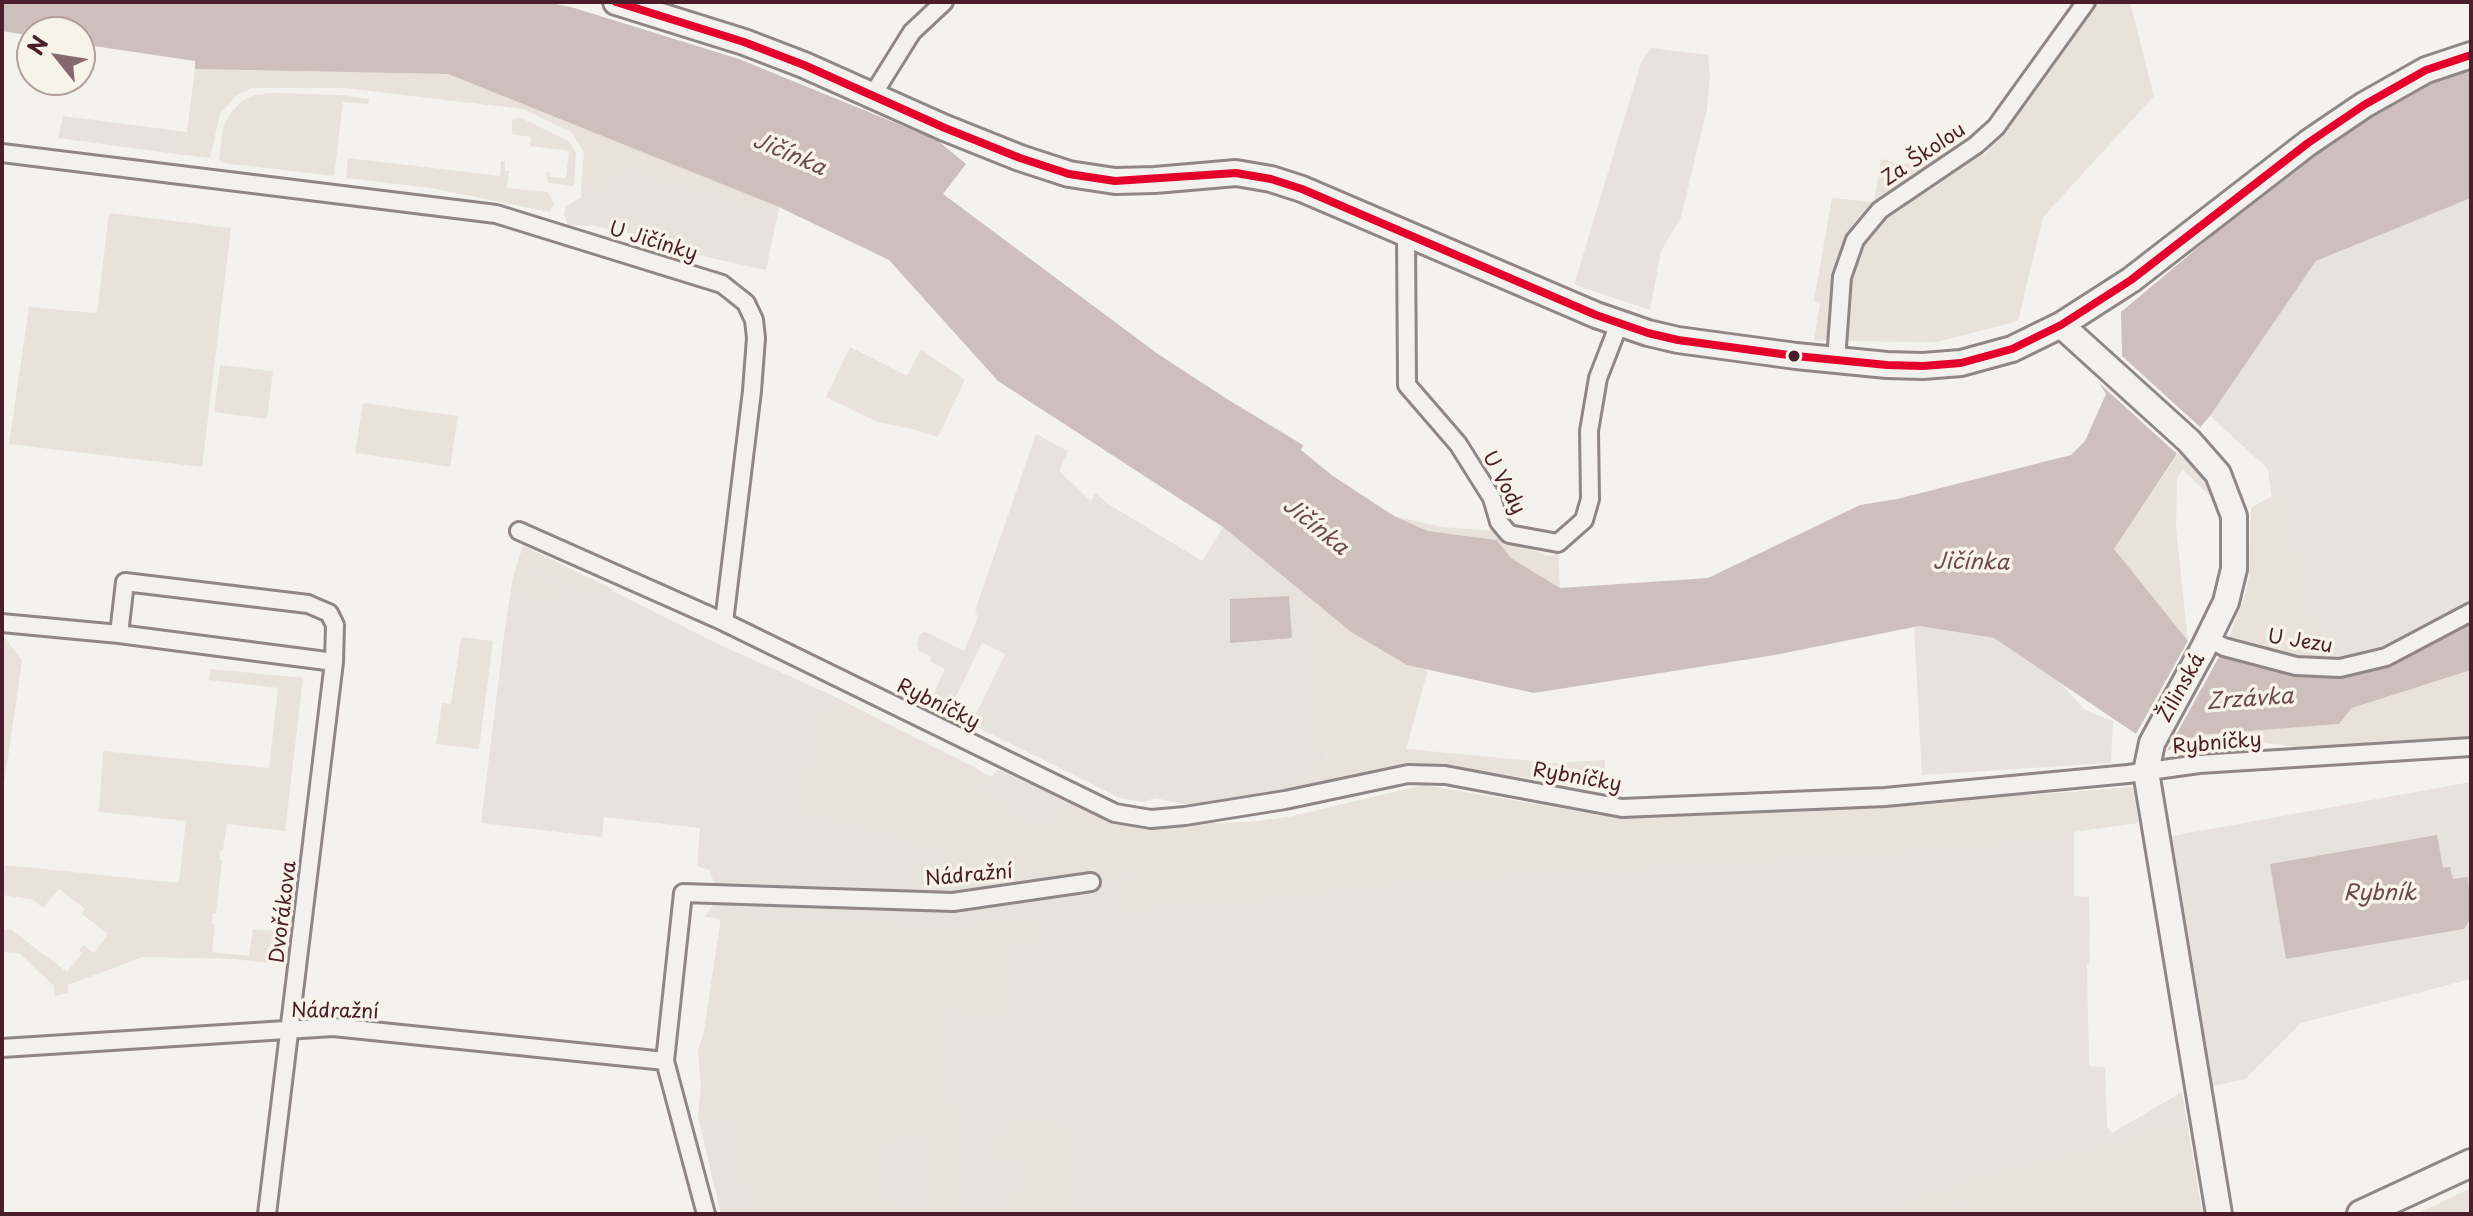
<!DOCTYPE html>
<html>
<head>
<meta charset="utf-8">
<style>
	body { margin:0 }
	#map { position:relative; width:2473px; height:1216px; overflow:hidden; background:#f4f2ec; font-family:"Playpen Sans",sans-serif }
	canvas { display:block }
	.frame { position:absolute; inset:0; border:4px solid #4a1f2b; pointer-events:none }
	.north { position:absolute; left:16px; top:16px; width:80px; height:80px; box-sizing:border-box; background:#f7f3e8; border:2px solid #b29e9c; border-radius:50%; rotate:300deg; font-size:22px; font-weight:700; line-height:32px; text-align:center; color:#4a1f2b }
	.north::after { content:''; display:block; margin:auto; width:28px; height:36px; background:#86696f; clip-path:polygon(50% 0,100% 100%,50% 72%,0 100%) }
</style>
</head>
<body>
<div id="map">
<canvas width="2473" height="1216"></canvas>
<div class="frame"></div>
<div class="north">N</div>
</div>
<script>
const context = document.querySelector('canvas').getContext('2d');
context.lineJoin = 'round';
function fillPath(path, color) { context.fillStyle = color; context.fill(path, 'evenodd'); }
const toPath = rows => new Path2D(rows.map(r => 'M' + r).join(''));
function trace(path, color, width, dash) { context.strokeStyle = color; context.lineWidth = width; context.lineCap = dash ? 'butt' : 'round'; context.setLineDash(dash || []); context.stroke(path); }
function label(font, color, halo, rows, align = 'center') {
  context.font = font + ' "Playpen Sans",sans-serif'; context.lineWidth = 7; context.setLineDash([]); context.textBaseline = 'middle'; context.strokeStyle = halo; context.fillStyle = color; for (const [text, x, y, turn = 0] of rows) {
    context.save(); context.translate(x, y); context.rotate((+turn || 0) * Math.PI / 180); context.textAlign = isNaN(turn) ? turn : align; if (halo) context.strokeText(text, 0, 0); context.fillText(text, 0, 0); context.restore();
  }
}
const built = toPath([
	[1651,48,1708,55,1710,75,1707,109,1681,217,1661,251,1650,310,1576,285,1575,282,1641,63],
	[63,116,187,132,184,155,58,138],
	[602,137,779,207,766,270,680,251,681,245,595,226,568,225,564,214,566,207,581,197,582,184],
	[2471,198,2471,605,2384,651,2340,664,2316,662,2272,499,2268,469,2210,416,2316,261],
	[1036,434,1068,451,1059,471,1091,501,1095,493,1110,505,1202,561,1223,527,1309,598,1323,669,1327,768,1284,793,1187,805,1155,798,1143,802,1120,798,971,724,1005,654,982,643,948,713,929,703,945,669,930,661,932,657,919,651,917,644,920,634,925,632,964,651,978,618,975,611],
	[523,546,718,644,829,694,992,777,997,769,1108,820,1137,826,1250,822,1289,817,1424,785,1576,822,2061,793,2133,787,2138,823,2074,832,2074,896,2089,897,2090,964,2087,964,2089,1066,2105,1067,2107,1127,2112,1133,2182,1092,2202,1214,721,1214,698,1117,701,1086,698,1050,704,1032,721,919,705,917,719,894,709,870,697,866,700,828,604,817,602,837,481,823,504,636,513,577],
	[1919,626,1994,638,2059,682,2085,710,2113,721,2111,763,1922,775,1914,627],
	[2471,782,2471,979,2301,1023,2245,1079,2213,1086,2172,836]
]);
const green = toPath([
	[2096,2,2130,2,2154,96,2043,217,2018,321,1937,342,1814,341,1820,302,1814,301,1832,198,1874,202,1881,159,1900,164,1910,163,1953,151,1973,141,1984,156,2021,108],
	[195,69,448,74,779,207,777,210,719,196,720,190,650,173,650,170,612,161,605,187,581,187,584,153,571,132,523,109,344,88,252,88,237,95,220,114,210,158,184,155],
	[273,93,343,95,369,99,368,104,343,102,334,176,223,163,219,160,223,127,229,115,242,101,255,95],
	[519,117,570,142,576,153,574,186,548,183,546,172,550,173,550,177,566,178,569,151,530,146,531,137,512,134,512,120],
	[348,158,500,176,501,161,505,161,505,171,509,171,507,188,548,192,554,204,550,212,431,188,346,178],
	[109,213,231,228,202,467,9,444,29,307,97,313],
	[850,347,907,376,921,349,965,380,938,437,912,429,875,421,826,397],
	[220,365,273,371,267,419,214,412],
	[363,403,458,416,450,467,355,453],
	[2181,450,2195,466,2212,493,2209,495,2183,470,2177,478,2176,528,2188,641,2113,550],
	[2272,496,2316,662,2297,662,2229,637,2246,592,2249,576,2251,510,2252,507],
	[1394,516,1442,527,1494,531,1546,556,1558,554,1560,588,1511,558,1497,540,1428,531],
	[523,546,530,549,614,590,605,594,532,557,524,574,553,589,548,599,512,581],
	[1309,598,1351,632,1407,665,1428,670,1406,749,1555,763,1605,760,1605,790,1448,766,1408,766,1284,793,1327,767,1323,669],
	[2,634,22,661,2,798],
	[461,637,493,641,479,749,436,744,442,703,451,704],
	[211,669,303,678,285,831,227,824,223,850,220,851,219,860,222,861,216,913,213,914,212,923,215,924,212,952,249,956,253,929,274,931,271,963,233,959,143,957,68,985,68,993,54,996,54,986,19,953,2,952,2,931,10,929,67,972,82,953,79,950,83,945,94,953,108,934,82,914,85,909,59,889,43,908,32,899,2,895,5,865,179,883,186,821,99,812,103,751,269,768,278,688,209,680],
	[2471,670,2471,743,2420,739,2305,748,2258,742,2174,749,2198,735,2339,724,2352,708],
	[836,698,980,770,972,794,974,792,997,803,995,809,1031,827,1070,832,1076,820,1062,814,1068,803,1108,820,1137,826,1250,822,1289,817,1424,785,1623,819,2061,793,2133,787,2138,823,2032,837,1935,846,1373,881,1243,899,1129,906,1131,887,1152,870,1089,875,1035,872,810,809,805,802],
	[721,918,949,931,1026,920,1027,944,1006,944,1008,1009,960,1011,960,1004,951,1004,950,953,936,953,938,1108,952,1108,954,1214,929,1214,928,1129,889,1129,889,1142,874,1143,875,1207,890,1207,890,1214,722,1214,756,1206,733,1110,698,1117,701,1086,698,1050,704,1032],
	[2187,1123,2202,1214,1977,1214,1972,1194,1948,1200,1951,1214,1890,1214,1951,1191,2154,1135],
	[1020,1126,1046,1126,1055,1130,1062,1141,1065,1158,1066,1214,1019,1214,1024,1191,1025,1158,992,1157,996,1146,1012,1130],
	[2471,1188,2471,1214,2416,1214]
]);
const water = toPath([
	[2,2,545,2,571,7,739,59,937,140,966,164,943,194,1158,354,1227,399,1303,445,1301,450,1333,476,1394,516,1428,531,1497,540,1511,558,1560,588,1708,578,1860,505,1897,499,2071,455,2085,441,2106,394,2099,383,2122,356,2121,312,2250,204,2354,127,2409,93,2450,74,2471,69,2471,198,2316,261,2210,416,2177,454,2114,549,2188,641,2136,734,1994,638,1919,626,1775,655,1534,693,1407,665,1351,632,1223,527,998,381,889,260,779,207,448,74,195,69,195,61,80,44,80,32,32,32,32,36,2,31],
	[1289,596,1292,638,1230,643,1230,599],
	[2471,618,2471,670,2352,708,2339,724,2198,735,2167,751,2219,657,2301,672,2331,674],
	[2437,835,2443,868,2450,867,2453,879,2468,877,2471,918,2464,929,2286,959,2270,864]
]);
const pier = toPath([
	[2122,356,2200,427,2177,454,2099,383]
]);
const street = toPath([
	[872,96,912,32,944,2],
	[2,153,496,214,722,284,746,303,754,320,756,338,752,391,724,622],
	[1406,234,1407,385,1458,444,1492,498,1499,522,1509,534,1558,543,1584,520,1590,499,1589,431,1598,378,1619,324],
	[1836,360,1842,277,1855,240,1880,210,1976,145,1996,127,2086,2],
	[519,531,724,622,1115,813,1151,819,1185,816,1285,800,1408,774,1445,775,1622,808,1885,797,2128,774,2199,764,2471,747],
	[2,623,119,634,334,662],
	[119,634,125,582,308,604,329,613,335,625,334,662,267,1214],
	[2209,639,2224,647,2296,666,2340,668,2386,657,2471,612],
	[2,1048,333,1027,665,1061],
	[706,1214,665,1061,683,893,953,902,1091,882]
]);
const secondary = toPath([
	[616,2,744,42,804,65,945,128,1020,158,1069,174,1115,181,1155,180,1236,173,1271,179,1302,189,1596,315,1648,333,1678,340,1796,356,1887,365,1923,366,1961,363,2012,349,2061,325,2131,280,2308,143,2364,105,2426,70,2471,55],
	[2061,325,2189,441,2218,474,2234,516,2234,569,2226,602,2203,649,2152,743,2146,772,2219,1214]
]);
const primary = toPath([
	[2361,1214,2471,1163]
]);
const bus1 = toPath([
	[616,2,744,42,804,65,945,128,1020,158,1069,174,1115,181,1236,173,1271,179,1302,189,1596,315,1648,333,1678,340,1796,356,1887,365,1923,366,1961,363,2012,349,2061,325,2131,280,2308,143,2364,105,2426,70,2471,55]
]);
const markers = [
	[1794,356,7,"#4a1f2b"]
];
const streetNames = [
	["Za Školou",1924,155,-34],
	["U Jičínky",653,242,17],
	["U Vody",1503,483,62],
	["U Jezu",2300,642,9],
	["Žilinská",2182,688,-61],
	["Rybníčky",938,705,26],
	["Rybníčky",2217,744,-5],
	["Rybníčky",1577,778,10],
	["Nádražní",969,876,-5],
	["Dvořákova",284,912,-83],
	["Nádražní",335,1012,1]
];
const waterNames = [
	["Jičínka",789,155,23],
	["Jičínka",1315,527,39],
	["Jičínka",1971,563,1],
	["Zrzávka",2250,700,-4],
	["Rybník",2380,894]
];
fillPath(built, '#e7e2db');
fillPath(green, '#e8e2da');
fillPath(water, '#cdc0bc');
fillPath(pier, '#f4f2ec');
trace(street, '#8f8685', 22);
trace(secondary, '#8f8685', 30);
trace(primary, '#8f8685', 32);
trace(street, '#f2f1ed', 16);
trace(secondary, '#f2f1ed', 24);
trace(primary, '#f2f1ed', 26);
trace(bus1, '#e4002b', 8);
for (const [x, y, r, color] of markers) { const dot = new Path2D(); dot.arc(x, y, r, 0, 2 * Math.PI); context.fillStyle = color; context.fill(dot); trace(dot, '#f7f3e8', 3); }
label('20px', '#4a1f2b', '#f7f3e8', streetNames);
label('italic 22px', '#6c4950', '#f7f3e8', waterNames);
</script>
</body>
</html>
